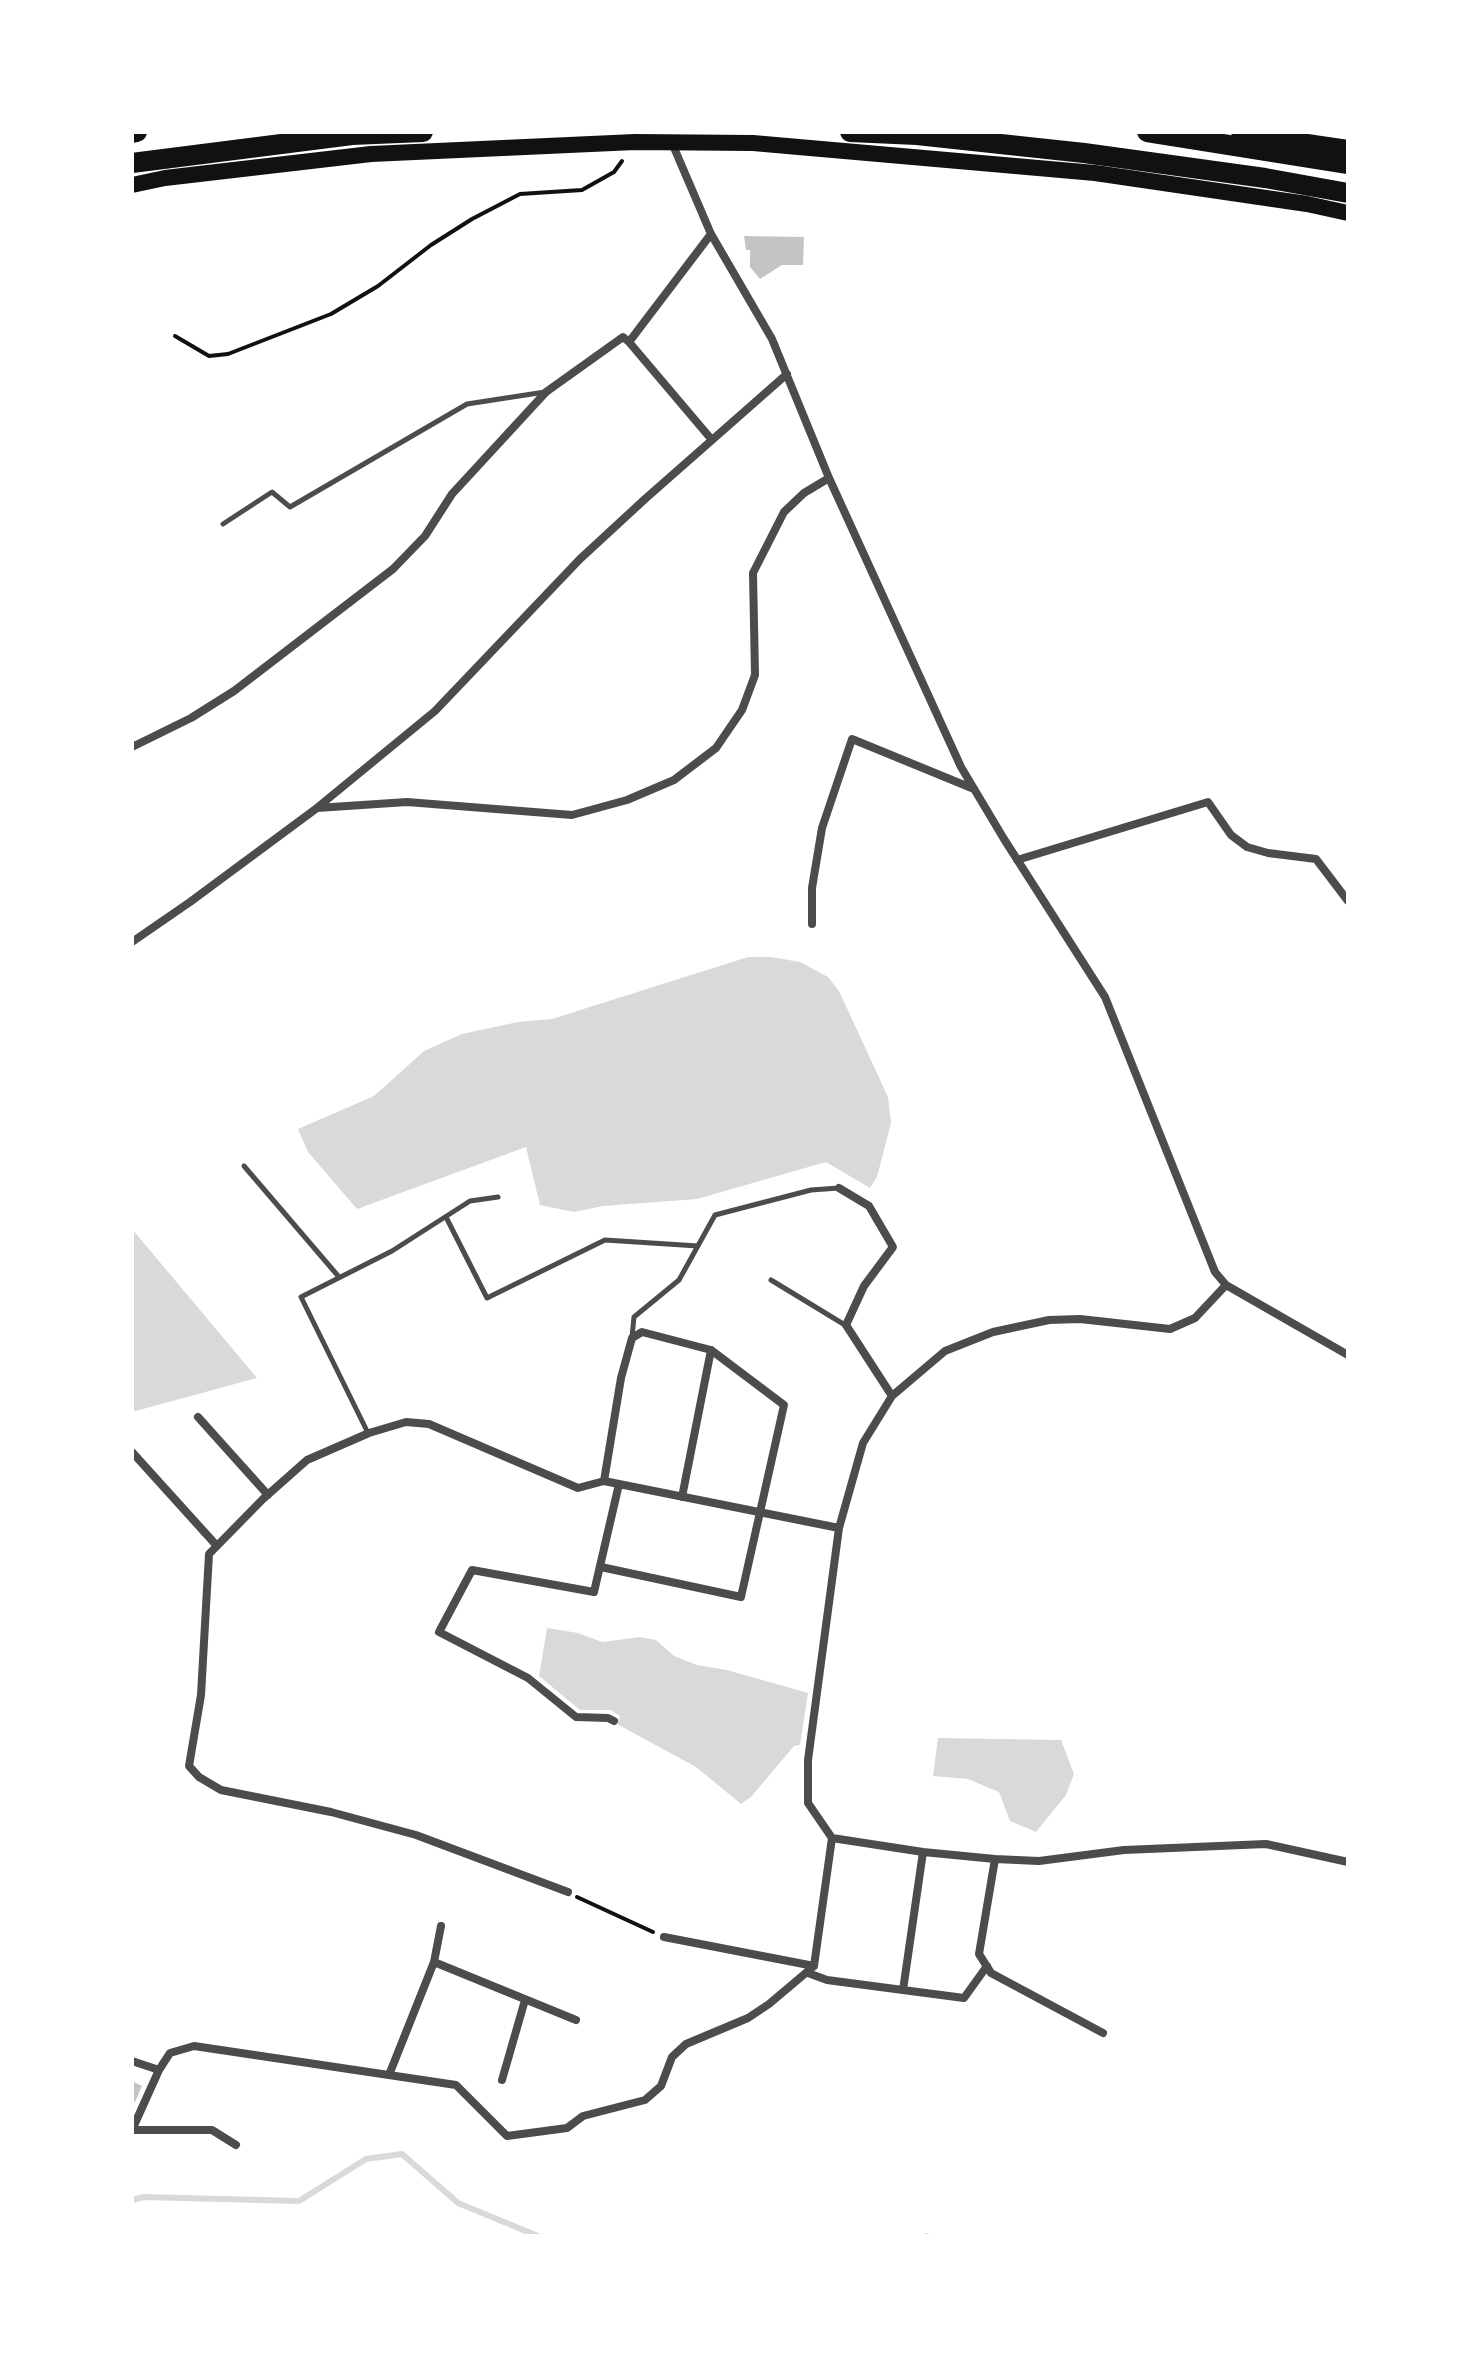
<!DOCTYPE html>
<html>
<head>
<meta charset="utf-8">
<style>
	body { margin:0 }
	#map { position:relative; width:1480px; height:2368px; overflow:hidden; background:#fff; font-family:Rubik,sans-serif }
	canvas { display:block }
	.frame { position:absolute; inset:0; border:134px solid #fff; pointer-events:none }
</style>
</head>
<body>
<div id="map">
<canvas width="1480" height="2368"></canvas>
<div class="frame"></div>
</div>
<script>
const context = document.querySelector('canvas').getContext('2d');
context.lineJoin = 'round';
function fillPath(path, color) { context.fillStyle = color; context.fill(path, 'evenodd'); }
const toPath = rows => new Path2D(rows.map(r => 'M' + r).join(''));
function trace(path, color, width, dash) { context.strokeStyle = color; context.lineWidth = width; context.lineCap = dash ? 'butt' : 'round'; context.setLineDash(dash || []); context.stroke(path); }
const water = toPath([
	[748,957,771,957,800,962,828,977,839,991,888,1097,891,1123,877,1177,870,1188,826,1162,697,1199,603,1206,574,1212,540,1205,526,1147,357,1209,308,1152,298,1129,374,1096,424,1051,462,1034,518,1022,552,1019],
	[132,1229,257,1378,132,1412],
	[547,1628,578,1633,602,1642,640,1637,656,1640,674,1656,697,1665,727,1670,808,1693,800,1745,794,1746,751,1797,741,1804,696,1767,617,1724,620,1716,611,1710,580,1710,539,1676],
	[938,1738,1061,1740,1074,1774,1066,1795,1036,1832,1010,1821,999,1792,968,1779,933,1776]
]);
const stream = toPath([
	[132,2200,144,2197,299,2201,366,2159,402,2154,458,2203,538,2236],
	[926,2236,927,2236]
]);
const building = toPath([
	[744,236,804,237,803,265,782,265,760,279,750,267,750,250,746,250],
	[132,2081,142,2086,135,2102,132,2100]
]);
const path = toPath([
	[175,336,209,356,228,354,331,314,378,286,431,245,472,219,520,194,582,190,614,172,622,161],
	[577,1897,653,1932]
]);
const service = toPath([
	[223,524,272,492,290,507,467,404,545,392],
	[244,1166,339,1277],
	[446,1217,487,1298,605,1240,698,1246],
	[771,1280,845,1325],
	[632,1337,634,1317,679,1280,715,1215,811,1190,839,1188],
	[368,1433,301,1297,392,1251,470,1201,498,1197]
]);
const minor = toPath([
	[672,143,711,234,772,339,829,478,961,767,1004,839,1105,997,1215,1272,1226,1285,1348,1355],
	[711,234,629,342,712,440],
	[132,747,191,718,234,691,393,569,425,536,452,494,546,392,623,337,629,342],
	[318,807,435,711,580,559,645,499,787,374],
	[1017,860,1208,802,1231,835,1247,847,1268,853,1316,859,1348,901],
	[812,924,812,888,822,828,852,739,974,789],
	[132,942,190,902,317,808,407,802,572,815,627,800,674,780,716,748,742,710,755,675,753,573,784,512,804,493,829,478],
	[839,1188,869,1206,893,1247,864,1286,846,1325,892,1396],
	[198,1417,268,1495],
	[132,1452,217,1546],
	[682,1497,711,1350],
	[601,1567,741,1597,784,1405,711,1350,642,1332,632,1338,621,1378,604,1481],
	[614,1721,608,1718,576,1717,528,1678,439,1632,472,1570,594,1592,619,1484],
	[832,1838,923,1852,995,1859,1039,1861,1124,1850,1266,1844,1348,1862],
	[995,1859,979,1954,991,1973,1103,2033],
	[568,1892,416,1835,331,1812,221,1790,199,1777,189,1766,201,1695,209,1554,263,1499,307,1460,369,1433,406,1422,429,1424,578,1488,604,1481,839,1528],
	[664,1937,814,1966],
	[434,1962,576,2020],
	[808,1973,827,1980,903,1990,923,1852],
	[903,1990,964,1998,987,1966],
	[132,2061,159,2070],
	[389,2075,434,1962,441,1926],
	[502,2080,525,2000],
	[132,2130,159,2070,170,2053,194,2046,456,2085,507,2136,567,2128,583,2116,645,2100,661,2086,672,2057,686,2044,748,2018,769,2004,814,1966,832,1838,808,1803,808,1760,839,1528,863,1443,892,1396,945,1351,993,1332,1049,1320,1080,1319,1170,1329,1195,1318,1226,1285],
	[133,2130,212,2130,236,2145]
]);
const primary = toPath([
	[1239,132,1348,148],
	[132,185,165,178,371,154,635,142,753,143,1095,173,1307,204,1348,213]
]);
const motorway = toPath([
	[850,132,917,135,1084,153,1265,178,1348,193],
	[1147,132,1348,164],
	[132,133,137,132],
	[132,163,352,135,423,132]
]);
fillPath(water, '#d9d9d9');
trace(stream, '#d9d9d9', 6);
fillPath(building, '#c4c4c4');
trace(path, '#111', 4);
trace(service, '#4c4c4c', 5);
trace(minor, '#4c4c4c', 8);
trace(primary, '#111', 16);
trace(motorway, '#111', 20);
</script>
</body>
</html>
